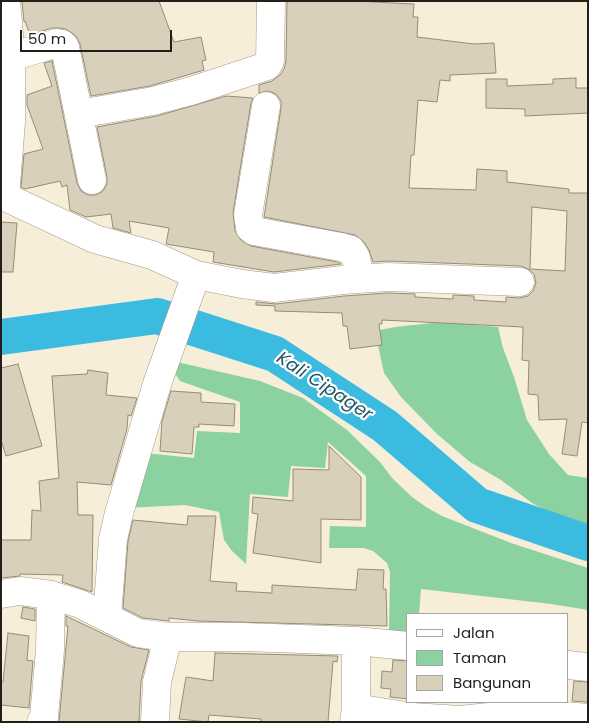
<!DOCTYPE html>
<html>
<head>
<meta charset="utf-8">
<style>
	body { margin:0 }
	#map { position:relative; width:589px; height:723px; overflow:hidden; background:#f7eeda; font-family:Poppins,sans-serif }
	canvas { display:block }
	.frame { position:absolute; inset:0; border:2px solid #221f18; pointer-events:none }
	.legend { position:absolute; left:406px; top:613px; width:162px; height:90px; box-sizing:border-box; background:#fff; border:1px solid #a7a5a3; margin:0; padding:6px 9px; list-style:none; font-size:15px; color:#221f18 }
	.legend li { display:flex; align-items:center; gap:10px; height:25px }
	.legend b { width:25px; border:1px solid #a7a5a3 }
	.scale { position:absolute; left:20px; top:30px; width:152px; height:22px; box-sizing:border-box; border:2px solid #221f18; border-top:0; padding-left:6px; font-size:15px; line-height:18px; white-space:nowrap; color:#221f18; -webkit-text-stroke:4px #fff; paint-order:stroke }
</style>
</head>
<body>
<div id="map">
<canvas width="589" height="723"></canvas>
<div class="frame"></div>
<ul class="legend">
<li><b style="height:6px;background:#fff"></b>Jalan</li>
<li><b style="height:14px;background:#8bd2a0"></b>Taman</li>
<li><b style="height:14px;background:#d9d0bc"></b>Bangunan</li>
</ul>
<div class="scale">50 m</div>
</div>
<script>
const context = document.querySelector('canvas').getContext('2d');
context.lineJoin = 'round';
function fillPath(path, color) { context.fillStyle = color; context.fill(path, 'evenodd'); }
const toPath = rows => new Path2D(rows.map(r => 'M' + r).join(''));
function trace(path, color, width, dash) { context.strokeStyle = color; context.lineWidth = width; context.lineCap = dash ? 'butt' : 'round'; context.setLineDash(dash || []); context.stroke(path); }
function label(font, color, halo, rows, align = 'center') {
  context.font = font + ' Poppins,sans-serif'; context.lineWidth = 4.5; context.setLineDash([]); context.textBaseline = 'middle'; context.strokeStyle = halo; context.fillStyle = color; for (const [text, x, y, turn = 0] of rows) {
    context.save(); context.translate(x, y); context.rotate((+turn || 0) * Math.PI / 180); context.textAlign = isNaN(turn) ? turn : align; if (halo) context.strokeText(text, 0, 0); context.fillText(text, 0, 0); context.restore();
  }
}
const green = toPath([
	[441,322,498,327,503,348,514,377,527,420,549,454,568,475,588,478,588,525,556,516,532,503,501,480,470,462,437,434,401,397,384,373,375,331,395,327],
	[177,362,260,381,303,398,347,430,380,462,392,478,412,497,426,507,442,516,511,543,588,568,588,610,551,604,421,589,419,614,408,614,408,635,389,633,390,572,387,563,373,551,364,548,329,548,330,526,366,527,366,476,328,442,325,468,291,466,288,497,250,494,246,564,232,551,224,540,219,512,185,505,126,508,145,453,194,458,197,431,240,433,240,402,180,381,170,366]
]);
const river = toPath([
	[1,337,157,316,275,354,385,426,477,505,588,543]
]);
const building = toPath([
	[22,1,159,1,174,42,201,37,206,60,202,61,204,70,150,86,91,96,80,44,76,36,66,29,60,28,52,28,30,35,25,21,24,22,22,1],
	[287,1,355,1,414,4,413,17,418,17,417,37,474,44,494,43,496,73,450,75,450,81,440,80,437,102,418,100,414,155,411,155,409,188,476,190,477,169,507,171,507,182,569,189,569,193,588,193,588,423,582,422,577,456,562,454,567,419,539,420,538,395,528,394,529,361,522,360,523,327,382,320,382,324,379,324,382,345,350,349,347,326,343,326,342,313,275,311,275,306,256,305,256,302,276,304,344,296,388,293,415,294,415,297,453,299,453,295,474,296,474,300,506,302,506,297,519,298,528,296,533,291,536,283,534,274,528,269,521,266,389,261,373,262,369,250,364,242,355,235,264,217,281,108,281,101,276,94,268,91,259,93,259,85,272,81,280,75,284,69,286,61,287,1],
	[532,207,567,211,565,271,530,269,532,207],
	[52,61,77,183,81,191,88,195,96,195,103,191,107,184,107,177,97,127,157,116,226,96,253,98,251,103,233,212,235,231,241,240,251,246,337,262,341,264,274,272,213,262,214,252,166,244,169,228,129,221,131,233,113,228,111,214,86,217,70,210,67,185,62,187,60,181,25,189,21,187,24,154,43,149,27,105,27,95,52,86,44,63,52,61],
	[576,78,576,88,588,88,588,113,525,116,525,109,486,108,486,79,507,79,507,86,553,84,553,79,576,78],
	[1,222,17,223,13,272,1,272,1,222],
	[18,364,42,446,6,456,1,440,1,368,18,364],
	[88,370,108,373,106,395,137,398,131,416,128,415,127,429,111,485,77,482,78,515,93,515,92,592,62,582,63,575,20,574,20,576,1,578,1,540,31,540,32,510,41,511,39,481,59,478,52,376,87,374,88,370],
	[171,391,201,393,201,402,235,404,234,426,199,424,199,427,194,427,192,454,160,451,162,421,171,391],
	[329,446,361,477,361,520,321,519,321,563,253,553,258,514,252,513,253,497,293,501,293,469,329,470,329,446],
	[188,516,216,516,210,581,237,583,236,591,272,593,272,585,356,590,358,569,384,570,383,589,386,589,387,626,198,621,169,618,169,621,143,618,123,608,128,541,133,520,187,525,188,516],
	[23,607,35,609,35,621,21,618,23,607],
	[66,616,131,647,149,650,141,681,139,722,59,722,68,626,66,626,66,616],
	[8,633,29,636,27,660,33,661,29,708,1,705,1,682,3,682,8,633],
	[215,653,338,656,337,662,333,661,328,722,261,722,261,719,209,715,208,722,179,719,186,677,213,681,215,653],
	[393,660,408,661,408,699,390,697,391,689,381,688,382,671,392,672,393,660],
	[574,681,588,682,588,702,572,701,574,681]
]);
const minor = toPath([
	[11,57,57,43,62,44,65,47,92,180],
	[266,106,248,215,250,228,254,231,341,247,351,250,356,258,360,278],
	[79,114,153,101,191,91,267,66,270,61,271,1],
	[1,195,95,239,152,255,196,275,242,284,274,288,343,280,388,277,520,282],
	[5,197,11,122,11,57,6,1],
	[1,594,20,591,51,595,80,604,138,633,168,637,244,637,356,641,408,646],
	[107,617,113,539,119,513,157,384,196,275],
	[568,665,588,667],
	[356,708,412,717,460,720,508,715,552,715,588,718],
	[41,722,44,717,50,650,51,595],
	[155,722,157,682,168,637],
	[354,722,356,708,356,641]
]);
const waterNames = [
	["Kali Cipager",324,387,33]
];
fillPath(green, '#8bd2a0');
trace(river, '#3cbbe1', 36);
fillPath(building, '#d9d0bc');
trace(building, '#948b79', 1);
trace(minor, '#a39a87', 29);
trace(minor, '#fff', 28);
label('italic 18px', '#235666', '#fff', waterNames);
</script>
</body>
</html>
